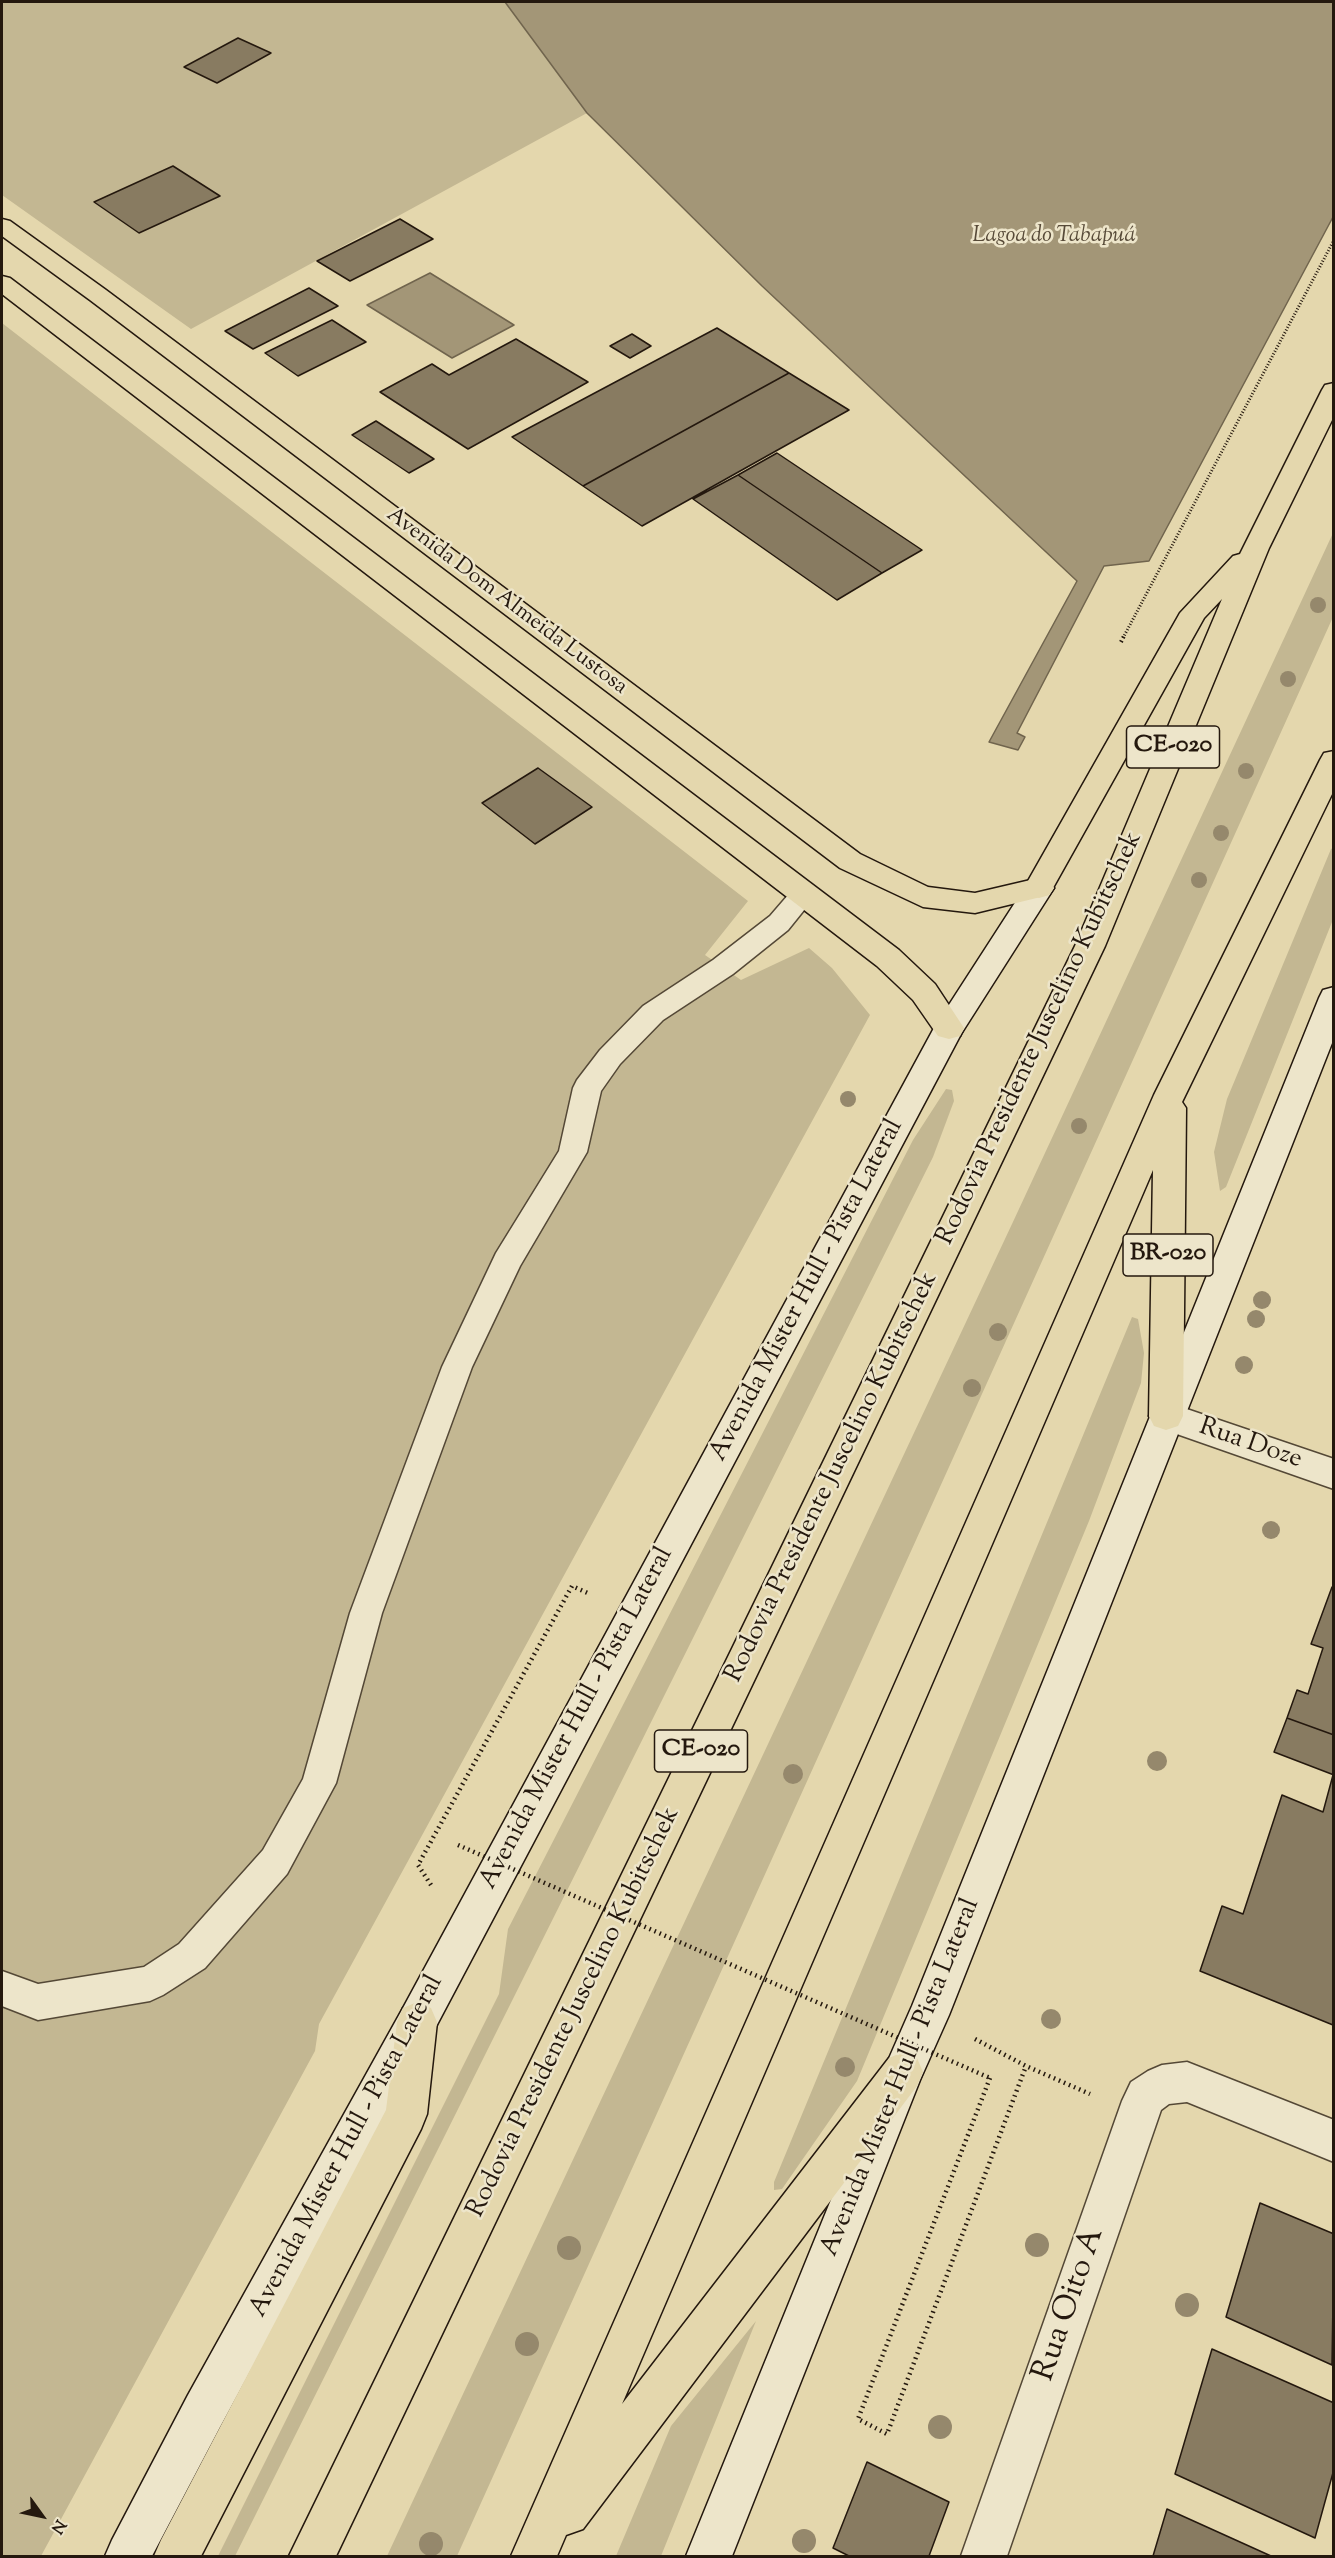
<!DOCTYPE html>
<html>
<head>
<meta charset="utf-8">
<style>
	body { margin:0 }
	#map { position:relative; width:1335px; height:2558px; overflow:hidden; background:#e4d7ad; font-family:"Sorts Mill Goudy",serif }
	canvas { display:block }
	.frame { position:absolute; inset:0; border:3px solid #24180e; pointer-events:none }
	.north { position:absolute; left:12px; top:2486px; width:60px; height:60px; -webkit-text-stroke:4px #ede5ca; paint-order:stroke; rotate:123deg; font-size:16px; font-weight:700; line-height:24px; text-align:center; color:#24180e }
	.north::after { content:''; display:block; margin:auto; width:21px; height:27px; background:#24180e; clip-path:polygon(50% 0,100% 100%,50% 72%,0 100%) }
</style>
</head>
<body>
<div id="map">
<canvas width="1335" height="2558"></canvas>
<div class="frame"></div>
<div class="north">N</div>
</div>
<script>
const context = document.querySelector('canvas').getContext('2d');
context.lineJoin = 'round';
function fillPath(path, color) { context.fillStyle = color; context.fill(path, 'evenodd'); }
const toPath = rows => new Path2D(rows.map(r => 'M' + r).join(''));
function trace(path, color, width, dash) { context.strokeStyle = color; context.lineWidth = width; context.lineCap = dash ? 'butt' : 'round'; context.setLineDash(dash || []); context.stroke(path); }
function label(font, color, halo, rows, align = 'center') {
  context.font = font + ' "Sorts Mill Goudy",serif'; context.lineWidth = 5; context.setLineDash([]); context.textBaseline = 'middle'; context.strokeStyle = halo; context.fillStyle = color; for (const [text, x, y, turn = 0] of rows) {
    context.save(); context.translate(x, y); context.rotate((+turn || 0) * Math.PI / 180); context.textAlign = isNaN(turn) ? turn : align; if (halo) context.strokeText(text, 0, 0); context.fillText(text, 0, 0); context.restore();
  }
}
const green = toPath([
	[2,2,505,2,587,113,191,329,2,195],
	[2,323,748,901,705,955,741,980,809,948,832,968,870,1015,319,2024,315,2051,41,2556,2,2556],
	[1333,533,1333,617,457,2556,387,2556,1012,1224],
	[1333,848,1332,922,1226,1187,1220,1191,1214,1152,1227,1099,1331,849],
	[946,1089,952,1090,954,1101,933,1157,235,2556,218,2556,499,1994,508,1929,913,1140],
	[1132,1317,1138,1319,1144,1353,1141,1383,1089,1521,857,2081,782,2189,774,2190,774,2182],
	[756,2321,661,2556,616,2556,671,2426]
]);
const water = toPath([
	[505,2,1333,2,1333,217,1149,561,1104,566,1017,733,1025,737,1018,750,989,742,1077,581,762,286,587,113,505,2],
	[430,273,514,325,452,358,367,305,430,273]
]);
const building = toPath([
	[238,38,271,53,217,83,184,67,238,38],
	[173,166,220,196,139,233,94,202,173,166],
	[400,219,433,239,350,281,317,261,400,219],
	[309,288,338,306,253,349,225,331,309,288],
	[332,320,366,342,298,376,265,353,332,320],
	[717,328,789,373,583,486,512,437,717,328],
	[632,334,651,346,630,358,610,346,632,334],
	[516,339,588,382,468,449,380,392,432,364,449,375,516,339],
	[789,373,849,410,642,526,583,486,789,373],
	[376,421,434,459,409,473,352,435,376,421],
	[777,453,922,550,882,573,738,475,777,453],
	[738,475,882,573,837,600,693,499,738,475],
	[538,768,592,807,535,844,482,803,538,768],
	[1332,1587,1334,1588,1334,1735,1287,1718,1297,1690,1308,1694,1323,1648,1311,1644,1332,1587],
	[1287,1718,1334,1735,1334,1775,1274,1752,1287,1718],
	[1333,1775,1334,2022,1333,2025,1200,1971,1222,1906,1243,1914,1282,1795,1323,1812,1333,1775],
	[1260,2203,1334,2234,1332,2365,1226,2317,1260,2203],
	[1212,2349,1334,2403,1334,2469,1315,2538,1175,2474,1212,2349],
	[867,2462,949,2502,929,2556,849,2556,833,2548,867,2462],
	[1167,2509,1271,2556,1153,2556,1167,2509]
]);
const pathFar2 = toPath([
	[1123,638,1334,240]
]);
const pathFar1 = toPath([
	[1121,642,1124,636]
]);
const path = toPath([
	[431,1885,418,1865,572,1586,590,1594],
	[975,2039,1026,2066,1090,2094],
	[990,2078,858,2419,887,2434,1026,2066]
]);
const service = toPath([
	[804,885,813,887,817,894,788,930,733,974,663,1020,620,1064,601,1091,587,1152,520,1266,472,1367,382,1613,336,1783,287,1874,205,1968,163,1995,150,2001,38,2020,2,2006,2,1971,38,1984,144,1967,179,1944,263,1850,303,1779,350,1613,442,1367,496,1253,559,1151,573,1088,577,1080,600,1050,643,1006,713,960,770,916,795,887,804,885]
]);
const minor = toPath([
	[1166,1402,1334,1459,1334,1489,1154,1426,1149,1416,1154,1406,1166,1402],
	[1187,2062,1334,2120,1334,2162,1187,2102,1169,2104,1161,2110,1007,2556,961,2556,1122,2101,1131,2082,1148,2071,1162,2065,1187,2062]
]);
const secondary = toPath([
	[1039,878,1049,881,1054,888,961,1034,431,2036,220,2427,152,2556,105,2556,112,2540,188,2395,403,2008,934,1028,1029,881,1039,878],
	[1334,987,1334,1038,949,2015,920,2080,732,2556,686,2556,883,2072,912,2006,1319,998,1323,990,1334,987]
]);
const primary = toPath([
	[2,219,10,221,106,290,860,854,928,887,975,893,1039,878,1049,881,1054,888,1049,895,975,913,923,907,840,868,90,300,2,236,2,219],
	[2,276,10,278,899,950,935,984,964,1028,960,1036,949,1039,938,1036,913,1000,877,966,2,294,2,276]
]);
const trunk = toPath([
	[1334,383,1334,416,1269,548,1105,946,336,2556,289,2556,1075,946,1222,599,1204,618,1049,895,1039,898,1029,895,1024,888,1180,613,1233,556,1240,554,1322,390,1325,385,1334,383],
	[1334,751,1334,790,1182,1102,1186,1108,1183,1416,1178,1426,1166,1430,1154,1426,1149,1416,1153,1170,622,2404,889,2058,903,2052,917,2058,923,2072,917,2086,583,2529,566,2535,557,2556,511,2556,1154,1095,1320,760,1324,753,1334,751],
	[417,2002,431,2008,437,2022,427,2114,421,2129,201,2556,154,2556,161,2540,386,2110,397,2022,403,2008,417,2002]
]);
const pathBridge = toPath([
	[458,1845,990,2078]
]);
const trees = [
	[1318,605,8],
	[1288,679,8],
	[1246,771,8],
	[1221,833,8],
	[1199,880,8],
	[848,1099,8],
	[1079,1126,8],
	[1262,1300,9],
	[1256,1319,9],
	[998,1332,9],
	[1244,1365,9],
	[972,1388,9],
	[1271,1530,9],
	[1157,1761,10],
	[793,1774,10],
	[1051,2019,10],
	[845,2067,10],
	[1037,2245,12],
	[569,2248,12],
	[1187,2305,12],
	[527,2344,12],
	[940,2427,12],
	[804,2541,12],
	[431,2544,12]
];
const farWaternames = [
	["Lagoa do Tabapuá",1054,237]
];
const farStreetnames = [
	["Avenida Dom Almeida Lustosa",506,602,37]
];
const shields = [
	[1173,747,93],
	[1168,1255,90],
	[701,1751,93]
];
const shieldNames = [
	["CE-020",1173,747],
	["BR-020",1168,1255],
	["CE-020",701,1751]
];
const streetNames = [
	["Rodovia Presidente Juscelino Kubitschek",1041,1039,-65],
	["Avenida Mister Hull - Pista Lateral",808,1291,-62],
	["Rua Doze",1250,1445,19],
	["Rodovia Presidente Juscelino Kubitschek",833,1478,-64],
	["Avenida Mister Hull - Pista Lateral",578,1719,-62],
	["Rodovia Presidente Juscelino Kubitschek",575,2013,-64],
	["Avenida Mister Hull - Pista Lateral",902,2078,-68],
	["Avenida Mister Hull - Pista Lateral",348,2147,-62]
];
const nearStreetnames = [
	["Rua Oito A",1071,2305,-71]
];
fillPath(green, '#c3b792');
fillPath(water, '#a39677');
trace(water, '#70644d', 1.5);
fillPath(building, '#887b61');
trace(building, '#24180e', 1.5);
trace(service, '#544836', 3);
trace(minor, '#544836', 3);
trace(secondary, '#24180e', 3);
trace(primary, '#24180e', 3);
trace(trunk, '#24180e', 3);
trace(pathFar2, '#24180e', 3, [1, 2]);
trace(pathFar1, '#24180e', 4, [1.5, 3]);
trace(path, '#24180e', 4.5, [1.5, 4]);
fillPath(service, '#ede5ca');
fillPath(minor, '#ede5ca');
fillPath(secondary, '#ede5ca');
fillPath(primary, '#e4d7ad');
fillPath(trunk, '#e4d7ad');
trace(pathBridge, '#24180e', 4.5, [1.5, 4]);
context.fillStyle = '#95886c';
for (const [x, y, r] of trees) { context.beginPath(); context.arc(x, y, r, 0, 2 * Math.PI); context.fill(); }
label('italic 22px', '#574a38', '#ede5ca', farWaternames);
label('22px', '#24180e', '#ede5ca', farStreetnames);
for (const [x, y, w] of shields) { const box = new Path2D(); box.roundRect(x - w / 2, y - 21, w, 42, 4.5); context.fillStyle = '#ede5ca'; context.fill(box); trace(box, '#24180e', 1.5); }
label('bold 24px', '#24180e', null, shieldNames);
label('26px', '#24180e', '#ede5ca', streetNames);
label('32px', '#24180e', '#ede5ca', nearStreetnames);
</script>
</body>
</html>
